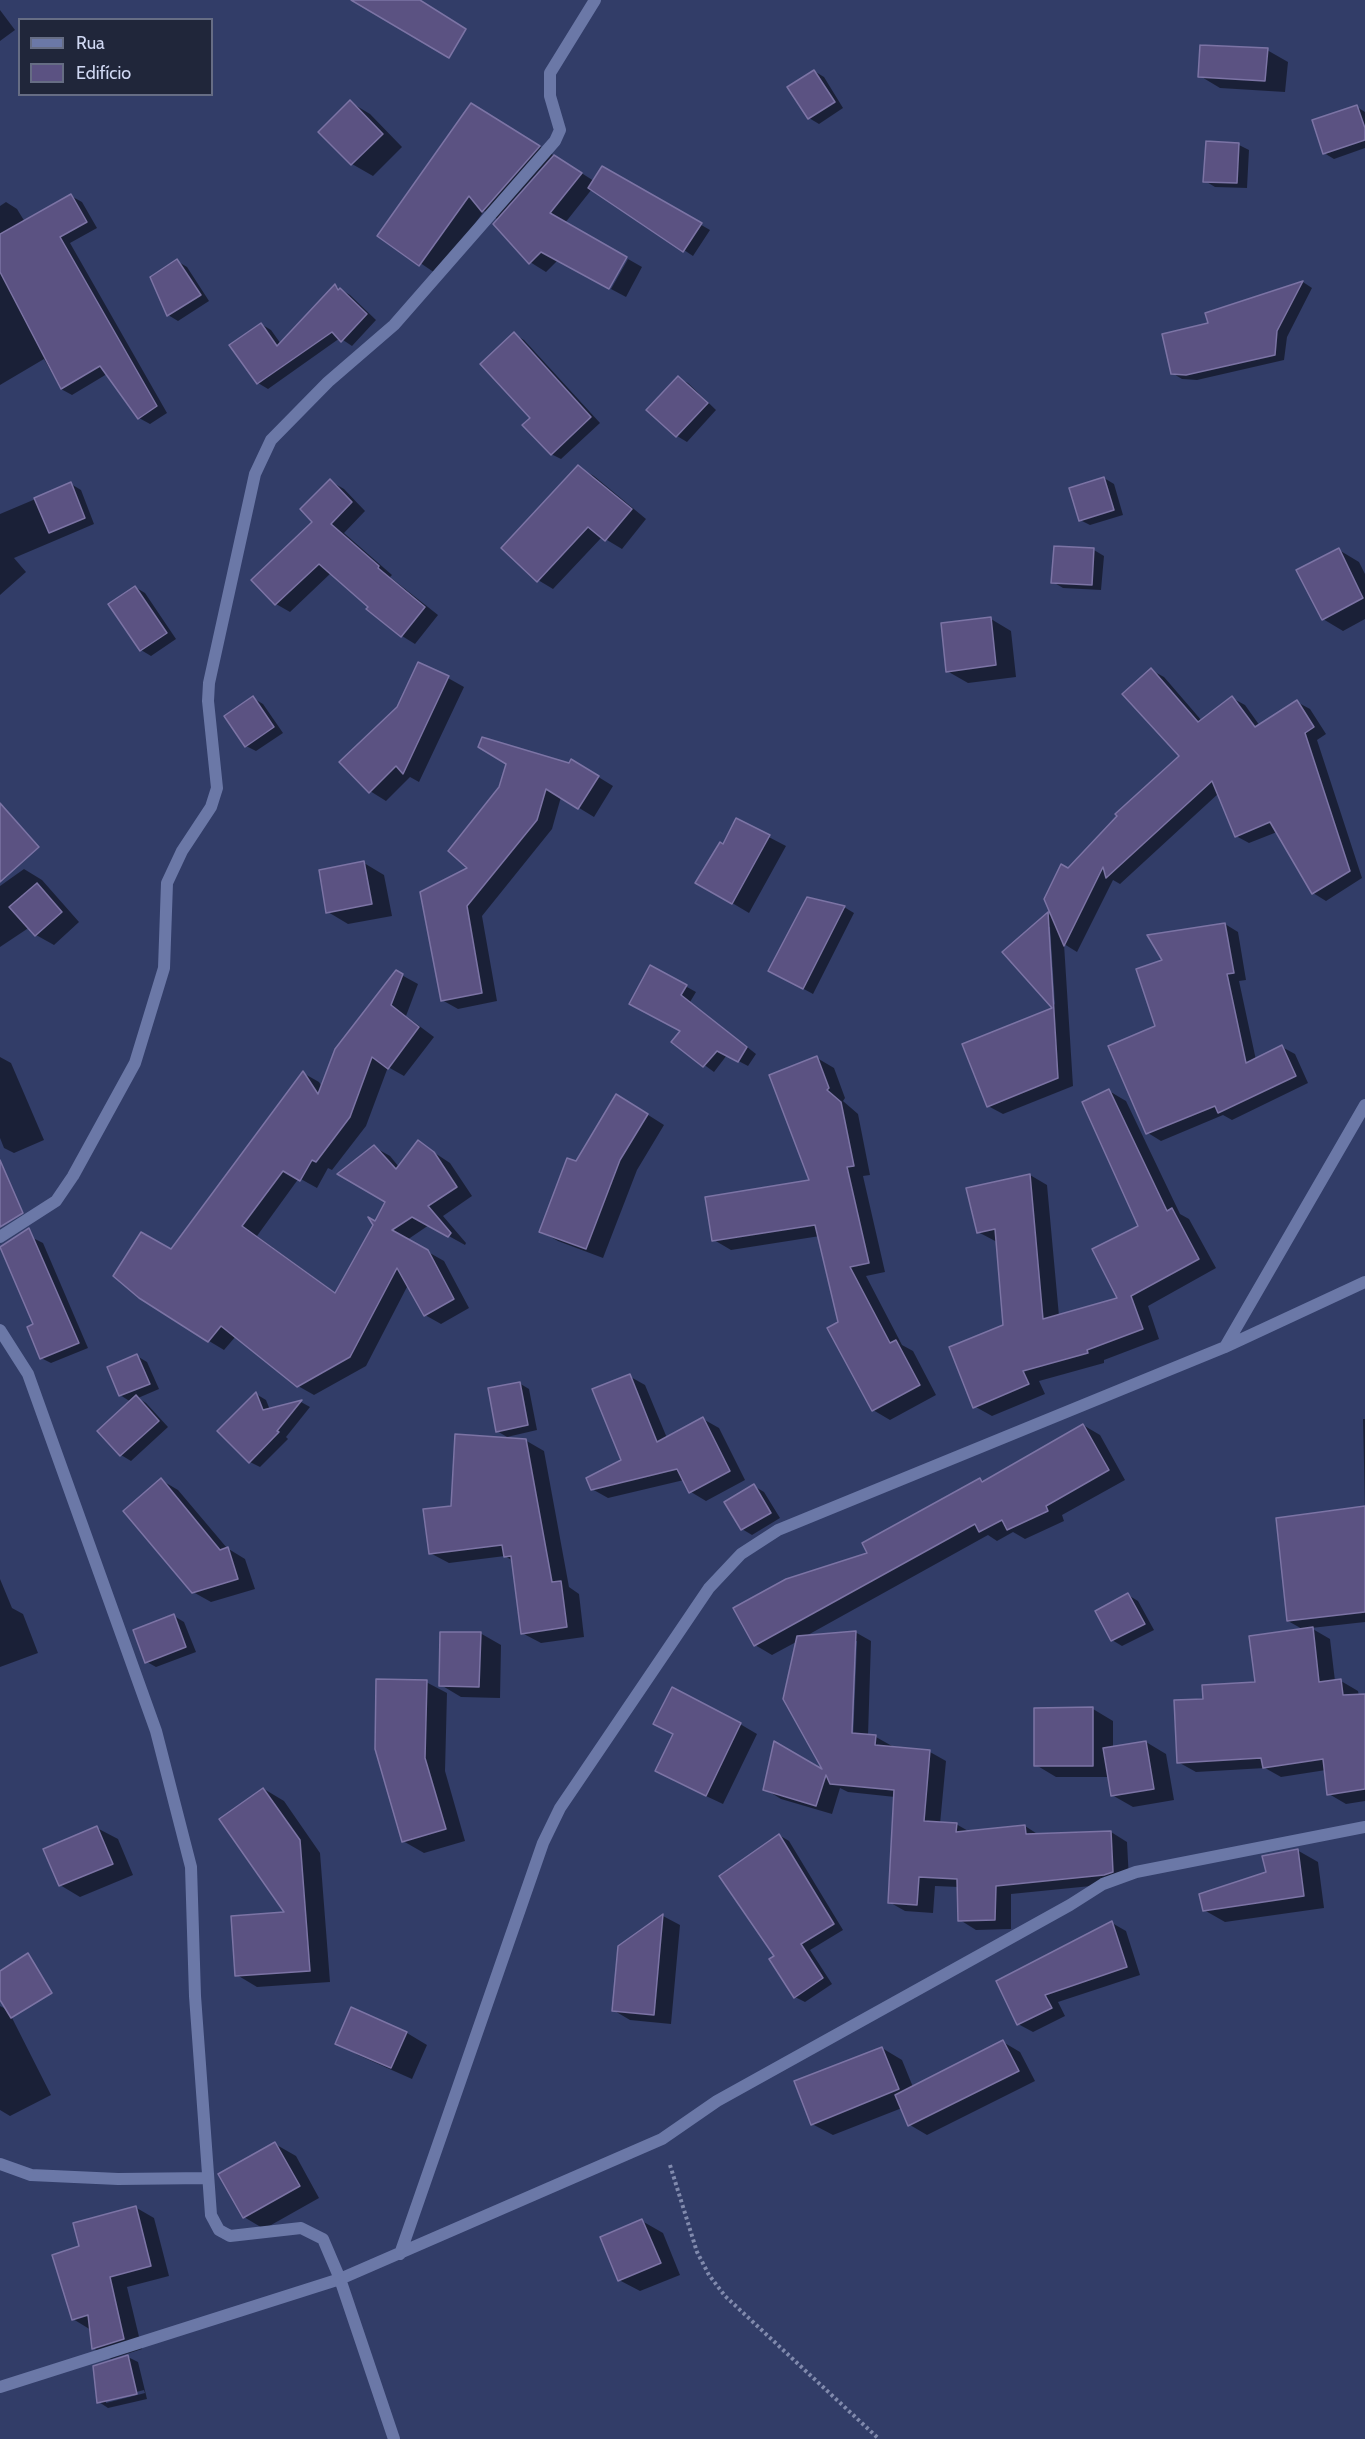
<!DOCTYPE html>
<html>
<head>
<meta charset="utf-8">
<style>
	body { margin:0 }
	#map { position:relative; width:1365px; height:2439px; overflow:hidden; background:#323d68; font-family:Cabin,sans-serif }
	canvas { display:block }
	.legend { position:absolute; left:18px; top:18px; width:195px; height:78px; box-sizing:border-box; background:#20263a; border:2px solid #666d84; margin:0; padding:8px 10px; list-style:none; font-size:18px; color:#d0d8f3 }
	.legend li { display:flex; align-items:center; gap:12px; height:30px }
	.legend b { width:30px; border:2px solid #666d84 }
</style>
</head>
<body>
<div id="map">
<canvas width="1365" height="2439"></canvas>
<ul class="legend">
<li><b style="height:8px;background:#6b78a7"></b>Rua</li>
<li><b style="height:16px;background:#5b5282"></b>Edifício</li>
</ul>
</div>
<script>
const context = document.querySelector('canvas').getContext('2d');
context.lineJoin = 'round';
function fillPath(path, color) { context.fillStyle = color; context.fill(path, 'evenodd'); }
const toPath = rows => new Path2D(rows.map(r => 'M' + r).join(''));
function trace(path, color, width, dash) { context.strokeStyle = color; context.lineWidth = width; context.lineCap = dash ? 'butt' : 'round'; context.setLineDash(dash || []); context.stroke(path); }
const shadow = toPath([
	[0,10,15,30,0,41],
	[1267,50,1288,62,1285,92,1220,88,1200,76],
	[814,71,824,77,843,108,819,124,809,118],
	[350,102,370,114,402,147,373,176,352,164,320,132],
	[1357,107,1365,112,1365,148,1334,159,1324,153],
	[490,115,594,181,602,168,710,230,693,256,592,189,565,223,558,260,546,272,530,262,499,220,484,211,438,275,379,235],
	[1239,145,1249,150,1247,188,1215,187,1205,181],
	[71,196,82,202,97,228,70,243,167,413,150,424,139,418,107,374,72,395,61,389,44,359,0,385,0,206,6,202,17,209,25,222],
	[628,259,642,267,626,297,611,289],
	[177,261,187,267,209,301,178,321,168,315],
	[1303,282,1312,288,1287,337,1284,360,1197,380,1182,379,1172,373,1210,325,1207,314],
	[335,286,350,295,376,320,352,346,340,338,268,389,258,383,261,324,271,330,281,344],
	[514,334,524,340,600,423,561,459,551,454,532,418],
	[678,378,688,383,716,410,687,442,677,436,648,410],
	[578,467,594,476,646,519,622,549,602,537,553,589,538,580],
	[1104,478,1114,484,1123,515,1090,525,1080,520],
	[330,481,344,489,365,511,344,533,392,575,390,577,438,615,415,644,402,636,368,609,370,607,331,573,290,612,276,604,253,580,314,522],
	[71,484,81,490,94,524,14,558,26,572,0,595,0,514],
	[1055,547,1094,550,1104,556,1101,590,1063,588,1053,582],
	[1339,550,1359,562,1365,574,1365,619,1343,631,1323,619],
	[135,587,145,593,176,639,151,656,141,650],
	[991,619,1011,631,1016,677,968,683,947,671],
	[1151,670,1164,677,1202,721,1232,698,1245,705,1260,726,1297,702,1310,709,1326,734,1317,740,1362,878,1326,901,1313,893,1277,832,1249,843,1236,836,1219,793,1120,884,1113,880,1077,952,1064,944,1073,1086,1003,1114,988,1106,964,1045,1054,1009,1004,952,1048,914,1053,916,1068,869,1181,756],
	[1047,927,1050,927,1055,1005,1052,1001],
	[448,678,464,687,419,782,410,777,386,801,370,791],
	[253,698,263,704,283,733,256,751,246,746],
	[507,763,587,770,613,786,594,817,561,797,552,829,482,916,497,1001,458,1009,442,1000,470,868],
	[736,820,786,846,749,913,697,882,724,846],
	[364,863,384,875,392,916,348,924,328,912],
	[24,869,42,880,79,922,54,945,36,935,30,927,0,947,0,886],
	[844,907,854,913,813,994,780,976],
	[1225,924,1238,932,1246,980,1239,981,1256,1060,1282,1047,1295,1054,1308,1083,1232,1120,1223,1115,1161,1141,1148,1133,1164,961],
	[651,967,696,992,690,1002,756,1054,748,1066,727,1055,714,1072,673,1042,682,1031],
	[396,972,418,984,406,1016,434,1037,404,1076,388,1067,366,1126,332,1170,328,1168,317,1188,299,1178,257,1236,337,1294,387,1201,374,1147,390,1156,399,1167,418,1142,450,1163,472,1196,443,1216,466,1243,465,1245,429,1225,407,1240,444,1261,469,1308,441,1324,425,1315,408,1285,366,1366,314,1395,298,1386,236,1336,224,1350,209,1341,172,1251,303,1073,319,1082,322,1087],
	[0,1057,11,1063,44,1140,14,1153,4,1148,0,1138],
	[817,1058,834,1068,845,1098,843,1101,858,1114,870,1175,863,1176,885,1272,866,1276,902,1345,913,1351,936,1395,890,1420,873,1410,840,1322,820,1236,731,1250,714,1240,811,1181],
	[1109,1091,1126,1101,1180,1214,1189,1219,1216,1268,1148,1306,1159,1339,1104,1360,1104,1363,1039,1381,1045,1394,992,1416,974,1406,1005,1326,997,1242,978,1232,1030,1175,1047,1185,1059,1316,1119,1299,1140,1227],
	[634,1106,664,1125,637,1170,603,1258,558,1241,540,1231,576,1163],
	[33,1238,43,1243,88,1348,51,1363,41,1358,35,1325],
	[137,1356,147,1362,159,1389,138,1398,146,1403,168,1427,131,1461,121,1455,99,1431,131,1402,120,1395],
	[629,1376,645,1385,667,1438,703,1419,719,1428,745,1480,706,1501,691,1492,684,1480,608,1498,592,1489,623,1461],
	[519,1383,529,1389,537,1430,507,1437,497,1431],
	[256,1394,266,1400,270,1410,301,1402,310,1407,286,1437,288,1439,260,1467,250,1462],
	[1363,1419,1365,1419,1365,1622,1311,1628,1330,1639,1335,1681,1341,1681,1358,1691,1359,1696,1365,1695,1365,1801,1346,1804,1329,1794,1326,1770,1281,1777,1265,1768,1196,1772,1178,1762,1204,1700,1257,1684,1304,1630,1288,1621,1365,1508],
	[1083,1425,1100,1435,1125,1480,1062,1515,1064,1521,1025,1539,1013,1532,997,1541,988,1535,806,1636,855,1632,871,1641,868,1736,876,1737,892,1746,892,1748,930,1752,946,1761,940,1824,956,1824,970,1832,1025,1826,1039,1835,1111,1832,1127,1842,1129,1880,1121,1883,1011,1894,1011,1929,976,1930,960,1920,959,1887,935,1886,933,1913,905,1911,889,1902,895,1797,848,1792,840,1788,832,1814,781,1799,765,1789,826,1773,798,1641,772,1655,755,1645,735,1609,869,1554,980,1479,985,1482],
	[854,1641,857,1641,853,1740,850,1740],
	[525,1440,544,1451,569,1587,579,1594,584,1637,541,1643,522,1633,513,1561,505,1556,449,1563,430,1553,452,1507],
	[161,1480,178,1490,227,1548,245,1559,255,1589,211,1602,193,1592],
	[754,1486,764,1492,780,1518,752,1535,742,1529],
	[0,1579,12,1608,23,1614,38,1653,0,1667],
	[1128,1595,1138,1601,1154,1630,1122,1646,1112,1640],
	[174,1616,184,1622,196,1652,156,1667,147,1662],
	[480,1633,501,1645,500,1698,461,1697,441,1685],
	[426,1682,447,1693,445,1771,465,1841,424,1853,403,1841],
	[1093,1709,1113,1721,1113,1748,1146,1742,1166,1754,1174,1800,1133,1807,1112,1795,1109,1777,1056,1777,1036,1765],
	[740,1724,757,1734,723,1804,674,1781],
	[264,1789,284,1801,320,1853,330,1982,257,1987,237,1975,287,1913],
	[97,1828,118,1839,133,1875,80,1897,60,1885],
	[779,1835,789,1841,843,1930,810,1950,832,1984,805,2002,795,1997,776,1956],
	[1297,1850,1318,1862,1324,1908,1225,1922,1204,1910,1267,1873],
	[663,1916,680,1925,671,2024,630,2020,613,2010,619,1946],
	[1112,1923,1126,1931,1140,1975,1058,2002,1065,2016,1033,2032,1018,2024,998,1982],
	[0,2006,8,2010,51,2095,10,2116,0,2110],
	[352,2009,407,2033,427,2045,412,2079,358,2055,337,2043],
	[1003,2042,1020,2052,1035,2081,927,2135,910,2125,902,2108,833,2135,812,2124,882,2048,902,2060,913,2087],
	[275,2144,296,2156,319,2198,264,2229,244,2217],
	[135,2207,154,2218,169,2276,127,2287,142,2349,111,2359,93,2348,91,2330,73,2319,81,2247],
	[642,2221,663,2233,680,2275,640,2291,619,2280],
	[128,2357,138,2362,147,2399,108,2408,99,2402],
	[144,2390,145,2393,106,2403,106,2400]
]);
const building = toPath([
	[351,0,420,0,466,29,449,58,351,0],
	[1200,45,1268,48,1265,81,1198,77,1200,45],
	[814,70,835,102,808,119,787,87,814,70],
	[350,100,383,134,351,165,318,132,350,100],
	[471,103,540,146,482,212,469,196,419,266,377,236,471,103],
	[1357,105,1365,128,1365,140,1323,154,1312,120,1357,105],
	[1206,141,1239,143,1237,183,1203,182,1206,141],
	[554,155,582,173,550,213,627,257,609,289,541,252,529,264,493,224,554,155],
	[602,166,702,223,683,252,588,188,602,166],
	[71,194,87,222,60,237,157,406,138,419,100,366,61,389,0,272,0,234,71,194],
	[177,259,201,295,167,316,150,277,177,259],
	[1303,281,1277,331,1275,355,1186,375,1171,374,1162,334,1208,323,1205,313,1303,281],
	[335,284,338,290,340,288,367,314,341,342,332,332,257,384,229,345,261,323,277,346,335,284],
	[514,332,591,417,551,455,522,425,530,418,480,364,514,332],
	[678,376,708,403,676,437,646,410,678,376],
	[578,465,632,509,605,541,588,527,537,582,501,548,578,465],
	[1104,477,1114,510,1079,521,1069,488,1104,477],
	[330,479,352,502,331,524,379,566,378,568,425,607,401,637,366,609,368,607,319,564,275,605,251,580,312,522,300,509,330,479],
	[71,482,85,518,49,533,34,498,71,482],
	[1054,546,1094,548,1092,585,1051,583,1054,546],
	[1339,548,1363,598,1322,620,1296,570,1339,548],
	[135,586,167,633,140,651,108,604,135,586],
	[991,617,996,665,946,672,941,623,991,617],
	[418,662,449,676,403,774,396,766,369,793,339,762,397,707,418,662],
	[1151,668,1198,722,1232,696,1255,727,1297,700,1314,727,1305,733,1350,871,1312,894,1270,822,1235,837,1212,781,1106,878,1103,867,1064,946,1044,899,1061,864,1068,868,1117,816,1115,814,1179,756,1122,694,1151,668],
	[253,696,274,727,245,747,224,716,253,696],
	[482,737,569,763,571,759,599,776,578,809,546,789,537,820,467,906,482,993,441,1001,420,892,467,868,448,851,499,787,506,764,478,747,482,737],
	[0,803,39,847,0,882,0,803],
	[736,818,770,835,732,904,695,883,720,842,723,844,736,818],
	[364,861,372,904,326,913,319,870,364,861],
	[37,883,62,912,35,936,9,907,37,883],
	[807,897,845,906,803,989,768,971,807,897],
	[1048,912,1058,1078,987,1107,962,1044,1052,1008,1002,952,1048,912],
	[1225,923,1234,973,1227,974,1246,1063,1282,1045,1296,1076,1218,1113,1215,1106,1146,1134,1108,1046,1155,1026,1136,969,1162,960,1147,935,1225,923],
	[650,965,687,985,681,995,747,1047,738,1062,717,1051,703,1067,671,1042,680,1031,629,1004,650,965],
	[396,970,403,974,391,1005,419,1027,388,1069,372,1057,350,1117,316,1162,312,1160,300,1181,283,1171,242,1226,335,1293,373,1225,368,1217,375,1221,385,1202,337,1174,374,1145,396,1169,418,1140,434,1152,457,1187,428,1206,451,1233,448,1237,412,1217,392,1230,428,1250,454,1299,424,1316,397,1268,350,1357,297,1387,221,1326,208,1342,139,1298,113,1276,141,1232,171,1249,303,1071,318,1094,335,1049,396,970],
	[817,1056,829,1088,827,1090,841,1102,854,1166,847,1167,869,1263,850,1267,890,1343,896,1340,920,1385,872,1411,827,1328,838,1322,815,1225,712,1241,705,1197,809,1180,769,1075,817,1056],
	[1109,1089,1167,1211,1172,1208,1199,1259,1131,1296,1143,1329,1087,1350,1088,1353,1023,1371,1029,1384,973,1408,949,1347,1003,1325,995,1229,977,1233,966,1188,1030,1174,1043,1319,1117,1298,1092,1249,1138,1226,1082,1102,1109,1089],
	[616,1094,648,1114,620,1160,586,1249,539,1232,567,1158,576,1161,616,1094],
	[0,1160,23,1213,0,1227,0,1160],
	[29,1228,79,1343,40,1359,27,1327,33,1324,0,1247,29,1228],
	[137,1354,150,1384,119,1396,107,1367,137,1354],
	[630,1374,657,1442,703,1417,730,1471,689,1493,677,1469,591,1490,586,1478,621,1460,592,1389,630,1374],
	[520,1382,528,1425,496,1432,488,1388,520,1382],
	[256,1392,263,1410,302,1400,277,1431,279,1432,249,1463,217,1431,256,1392],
	[136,1395,159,1421,120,1456,97,1431,136,1395],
	[1083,1424,1109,1470,1046,1506,1048,1511,1007,1530,1002,1520,979,1532,975,1524,754,1646,733,1608,786,1579,867,1553,862,1543,980,1478,982,1482,1083,1424],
	[455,1434,526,1439,552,1582,561,1581,567,1627,521,1634,511,1556,504,1557,502,1545,429,1554,423,1509,451,1506,455,1434],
	[161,1478,220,1550,228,1547,238,1579,192,1593,123,1511,161,1478],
	[754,1484,771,1513,741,1530,724,1502,754,1484],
	[1365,1506,1365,1612,1287,1621,1276,1518,1365,1506],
	[1128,1593,1145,1624,1111,1641,1095,1611,1128,1593],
	[174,1614,186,1647,145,1663,133,1630,174,1614],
	[1313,1627,1319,1682,1341,1679,1343,1695,1365,1694,1365,1789,1327,1795,1323,1759,1263,1768,1261,1758,1177,1763,1174,1700,1203,1699,1202,1685,1255,1682,1249,1636,1313,1627],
	[856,1631,852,1733,876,1735,875,1745,930,1750,924,1821,957,1823,956,1832,1025,1825,1026,1834,1111,1831,1113,1872,1104,1875,996,1886,995,1920,958,1921,957,1879,919,1877,917,1905,888,1903,894,1790,830,1784,826,1775,816,1806,763,1790,774,1741,822,1769,783,1699,797,1636,856,1631],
	[440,1632,481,1632,479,1687,439,1686,440,1632],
	[376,1679,427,1680,425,1758,446,1829,402,1842,375,1749,376,1679],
	[672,1687,741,1723,706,1796,655,1771,673,1734,653,1724,672,1687],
	[1093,1707,1093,1766,1034,1766,1034,1708,1093,1707],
	[1146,1741,1154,1789,1111,1796,1103,1748,1146,1741],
	[263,1788,300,1840,310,1971,235,1976,231,1916,284,1912,219,1819,263,1788],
	[97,1826,113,1864,59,1886,43,1849,97,1826],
	[779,1834,834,1924,801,1944,823,1978,794,1998,769,1959,774,1956,719,1876,779,1834],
	[1298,1849,1304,1896,1203,1911,1199,1894,1266,1872,1262,1856,1298,1849],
	[663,1914,654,2015,612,2011,618,1946,663,1914],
	[1112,1921,1127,1967,1045,1995,1052,2008,1017,2025,996,1981,1112,1921],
	[28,1953,52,1993,11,2018,0,2000,0,1971,28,1953],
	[351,2007,407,2032,391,2068,335,2044,351,2007],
	[1003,2040,1019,2071,908,2126,895,2095,1003,2040],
	[882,2047,899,2089,811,2125,794,2081,882,2047],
	[275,2142,300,2186,243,2218,218,2174,275,2142],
	[136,2206,151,2266,110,2277,124,2339,92,2349,88,2315,72,2320,52,2255,79,2246,73,2223,136,2206],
	[642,2219,661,2263,618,2281,600,2237,642,2219],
	[128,2355,137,2394,97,2403,93,2366,128,2355]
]);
const path = toPath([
	[670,2165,697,2252,709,2275,725,2296,879,2439]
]);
const minor = toPath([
	[0,1237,56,1201,73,1176,135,1063,164,968,167,883,182,851,211,807,217,788,208,701,209,683,255,474,271,440,328,382,394,325,555,141,560,130,550,96,550,73,595,0],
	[0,1330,28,1374,156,1731,191,1867,195,1996,211,2215,219,2230,230,2236,301,2228,323,2239,340,2279,394,2439],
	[1225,1347,1365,1282],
	[0,2164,31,2175,118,2179,208,2178],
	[400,2254,543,1843,560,1808,709,1588,741,1554,778,1530,1225,1347,1365,1105],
	[0,2387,340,2279,662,2139,717,2101,1070,1905,1103,1884,1136,1872,1365,1827]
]);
fillPath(shadow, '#0007');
fillPath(building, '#5b5282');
trace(building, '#7c74a5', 1.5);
trace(path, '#818aad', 4, [3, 3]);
trace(minor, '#6b78a7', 12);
</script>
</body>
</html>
